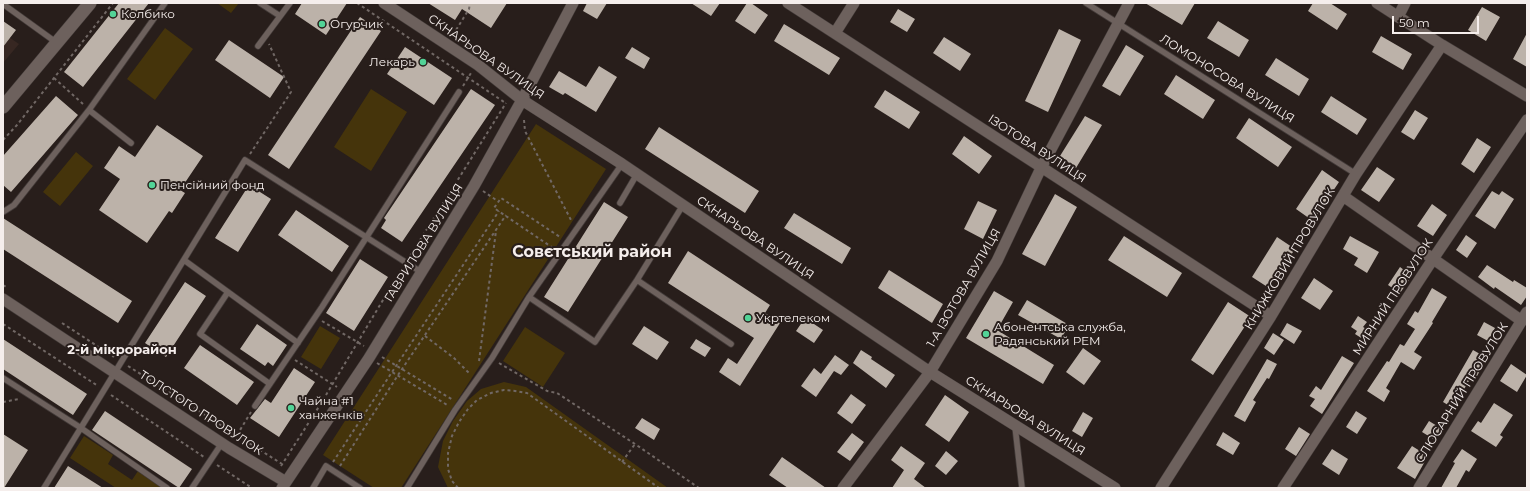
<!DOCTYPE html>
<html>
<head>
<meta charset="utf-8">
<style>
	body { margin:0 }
	#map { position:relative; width:1530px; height:491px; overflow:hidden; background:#281e1b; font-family:Montserrat,sans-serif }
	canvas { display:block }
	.frame { position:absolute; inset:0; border:4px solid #f5eeec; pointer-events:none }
	.scale { position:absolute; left:1392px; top:16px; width:87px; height:18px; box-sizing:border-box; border:2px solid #f5eeec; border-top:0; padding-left:5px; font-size:12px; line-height:14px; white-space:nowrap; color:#f5eeec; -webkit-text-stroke:3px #281e1b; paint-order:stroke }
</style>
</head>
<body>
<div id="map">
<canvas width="1530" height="491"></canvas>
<div class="frame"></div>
<div class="scale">50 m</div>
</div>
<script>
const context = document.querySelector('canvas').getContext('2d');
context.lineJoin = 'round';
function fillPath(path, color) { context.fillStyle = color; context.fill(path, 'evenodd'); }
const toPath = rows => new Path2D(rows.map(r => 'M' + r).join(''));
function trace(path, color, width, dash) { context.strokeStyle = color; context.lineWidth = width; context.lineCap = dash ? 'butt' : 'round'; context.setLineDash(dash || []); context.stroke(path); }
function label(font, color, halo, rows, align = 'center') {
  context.font = font + ' Montserrat,sans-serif'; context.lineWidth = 4; context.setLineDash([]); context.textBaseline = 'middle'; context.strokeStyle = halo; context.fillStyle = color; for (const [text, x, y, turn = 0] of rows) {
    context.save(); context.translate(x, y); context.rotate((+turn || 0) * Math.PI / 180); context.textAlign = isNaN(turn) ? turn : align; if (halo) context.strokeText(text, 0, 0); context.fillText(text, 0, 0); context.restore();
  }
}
const built = toPath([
	[3,33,19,44,3,63]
]);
const green = toPath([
	[217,3,239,3,231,13],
	[165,28,193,49,155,100,127,79],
	[371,89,407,112,371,171,334,147],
	[536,124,606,169,401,488,374,488,323,455],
	[76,152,93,166,60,206,43,192],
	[320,326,340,338,321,369,301,357],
	[525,327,565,353,543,387,503,361],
	[504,382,526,387,668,488,448,488,438,467,443,441,453,421,467,401,481,389],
	[84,436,113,455,108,464,132,480,138,471,164,488,116,488,70,458]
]);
const building = toPath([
	[119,3,149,3,83,87,64,72],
	[302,3,347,3,326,35,295,14],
	[428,3,507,3,491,28,462,9,455,20],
	[587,3,607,3,597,19,583,11],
	[691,3,720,3,711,16],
	[747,3,751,3,768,15,755,34,735,21],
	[1145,3,1195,3,1182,25],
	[1313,3,1330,3,1347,14,1337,30,1308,11],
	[1482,7,1500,17,1486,41,1468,30],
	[898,9,915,19,907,32,890,22],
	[360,17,381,31,289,169,268,155],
	[3,21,16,30,3,47],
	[1218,21,1249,40,1239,57,1207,38],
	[784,24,840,58,829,75,774,41],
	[1059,29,1081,40,1048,112,1025,101],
	[1527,33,1527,67,1513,59],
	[1381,36,1412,54,1403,70,1372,52],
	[944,37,971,54,960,71,933,53],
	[229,40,284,77,270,98,215,60],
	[1126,45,1144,56,1120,96,1102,86],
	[405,47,452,78,434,105,387,74],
	[632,47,650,58,644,69,625,58],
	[1276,58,1309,79,1299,96,1265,75],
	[599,66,617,77,596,112,565,93,563,95,549,87,559,71,586,87],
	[1176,75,1215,100,1203,119,1164,94],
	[471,89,495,105,402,242,381,228,386,220,384,218],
	[885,90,920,112,909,129,874,107],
	[56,96,78,115,11,192,3,185,3,156],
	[1331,96,1367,119,1357,135,1321,112],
	[1415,110,1428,118,1414,140,1401,132],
	[1085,116,1102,125,1076,168,1060,156],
	[1249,118,1292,147,1278,167,1236,138],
	[157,125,203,156,180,190,185,193,172,213,169,211,147,243,99,210,120,179,104,168,119,146,135,157],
	[659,127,759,191,745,213,645,149],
	[964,136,992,156,979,174,952,154],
	[1477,138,1491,147,1474,173,1461,164],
	[1377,167,1395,179,1379,202,1361,190],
	[1322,170,1339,182,1313,221,1296,209],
	[249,185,271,199,238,252,215,238],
	[1492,191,1499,195,1502,191,1514,199,1495,229,1475,216],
	[1055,194,1077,207,1045,266,1022,254],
	[978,201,997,210,983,239,964,229],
	[604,202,628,217,568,312,544,297],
	[1432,204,1447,215,1433,236,1417,226],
	[296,210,349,246,332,272,278,235],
	[794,213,851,248,842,264,784,228],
	[3,218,132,301,118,323,3,249],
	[1466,235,1477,243,1467,258,1456,250],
	[1124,236,1182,273,1167,297,1108,260],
	[1350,236,1379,252,1367,273,1354,265,1358,258,1343,249],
	[1277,237,1295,249,1269,288,1252,277],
	[688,251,770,305,765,313,780,323,740,386,719,372,728,358,737,364,754,338,668,283],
	[360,259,388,277,354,331,326,313],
	[1487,265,1513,282,1514,280,1527,288,1527,296,1521,305,1495,287,1494,289,1478,277],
	[1400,267,1412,276,1400,293,1388,285],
	[889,270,943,304,932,323,878,288],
	[1314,278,1333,291,1320,310,1301,298],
	[185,282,206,296,166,357,145,343],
	[1432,288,1447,297,1432,322,1433,323,1414,352,1422,357,1414,370,1401,362,1386,388,1390,391,1384,402,1367,391,1387,361,1389,362,1400,344,1404,346,1415,329,1407,324,1415,311,1418,313],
	[994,291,1013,302,997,330,1054,365,1043,384,966,338],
	[1027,300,1069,325,1061,339,1018,315],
	[1228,302,1251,317,1213,375,1191,360],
	[1358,316,1367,322,1363,327,1372,332,1366,341,1355,334,1357,331,1351,327],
	[805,318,823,330,814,343,796,331],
	[1484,322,1495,328,1488,341,1477,335],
	[1287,323,1302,331,1294,344,1280,335],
	[257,324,287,345,273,366,268,362,265,366,240,349],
	[644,326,669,342,657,360,632,344],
	[1273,333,1284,340,1274,355,1264,348],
	[3,339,87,394,73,415,3,369],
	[696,339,711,348,705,357,690,348],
	[200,345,254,382,237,405,184,368],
	[1083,348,1101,361,1084,385,1066,372],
	[861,350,872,357,871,359,895,375,886,388,853,363],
	[1473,350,1487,358,1477,376,1473,374,1453,408,1443,402],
	[835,355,849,365,841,375,834,371,816,397,801,386,814,368,821,374],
	[1342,356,1354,363,1322,414,1310,406,1315,399,1309,396,1316,386,1321,390],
	[1267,359,1277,364,1269,379,1267,378,1253,400,1256,402,1245,422,1234,416],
	[1511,364,1527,375,1517,392,1500,381],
	[294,368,315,382,279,437,250,418,265,399,271,403],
	[851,394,866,405,852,424,837,413],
	[945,395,969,412,949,442,925,425],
	[1494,403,1513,415,1500,435,1503,437,1496,447,1471,431,1478,421,1481,423],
	[105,411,192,469,179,488,92,430],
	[1356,411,1367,418,1357,434,1346,427],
	[1083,412,1093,418,1082,437,1072,431],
	[642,418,660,429,654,440,635,428],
	[1429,421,1442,429,1435,440,1422,432],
	[1299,427,1310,434,1296,456,1285,449],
	[1223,432,1240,443,1233,455,1216,445],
	[852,433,864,442,850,461,837,452],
	[3,434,28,450,4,488,3,488],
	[901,446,925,463,914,479,926,488,892,488,904,470,891,460],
	[1412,446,1428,456,1415,479,1397,468],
	[1332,449,1348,459,1339,475,1322,464],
	[1462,449,1477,459,1469,472,1466,470,1456,488,1441,488,1455,463,1453,462],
	[946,451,958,461,946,475,935,466],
	[782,457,826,488,788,488,769,475],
	[68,466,103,488,54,488]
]);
const path = toPath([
	[357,3,504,102],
	[453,35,469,9,470,3],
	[54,78,83,104],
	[463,86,471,73],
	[524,120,525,131,572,222],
	[3,140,17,125,113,3],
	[250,154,291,92,269,44],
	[483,191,499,202],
	[553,248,494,208,501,198,560,237],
	[410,256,506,103],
	[3,285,8,288],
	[322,321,364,346],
	[62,323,114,357],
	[3,324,98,386],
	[425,336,454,358,470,374],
	[382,357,453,400],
	[295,360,337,387],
	[479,361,496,231],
	[377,363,449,406],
	[499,363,547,391,557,393,635,444,699,488],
	[128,366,282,464],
	[111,395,204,457],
	[3,402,19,399],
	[237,435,251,412],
	[333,462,392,372,499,211],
	[622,462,635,444],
	[217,465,252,488],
	[281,466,320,405,401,270],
	[340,466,398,375,506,215],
	[458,488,452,481,448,469,448,453,452,436,459,422,468,409,477,400,491,393,504,390,515,391,527,393,659,488]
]);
const service = toPath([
	[260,3,280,16],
	[1086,3,1356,174],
	[3,4,57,43],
	[258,46,290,3],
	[89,110,131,143],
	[620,203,637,174],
	[3,212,14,205,89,110,165,3],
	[184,260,298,343],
	[637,280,731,344],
	[228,292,200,334,270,384],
	[529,297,595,342,637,280,683,205],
	[3,378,81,428,167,488],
	[255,406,322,307,459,92],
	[1015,426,1022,488],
	[44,488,245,160,421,272],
	[192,488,222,443],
	[313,488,326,466,360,488],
	[407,488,455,410,492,358,529,297,622,164]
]);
const minor = toPath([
	[384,3,478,65,522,100,622,164,930,372,1115,488],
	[788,3,1271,316],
	[1377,3,1442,45,1527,96],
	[1398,17,1405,3],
	[835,33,854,3],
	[1343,196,1522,321],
	[3,299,229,448,286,482],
	[282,488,369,358,474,186,522,100,573,3],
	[843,488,930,372,997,261,1041,168,1129,3],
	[1161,488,1271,316,1356,174,1442,45],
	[1283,488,1433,259,1527,120],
	[1419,488,1527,312]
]);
const tertiary = toPath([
	[3,107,90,3]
]);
const markers = [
	[113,14,4,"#52d397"],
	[322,24,4,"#52d397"],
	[423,62,4,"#52d397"],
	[152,185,4,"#52d397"],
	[748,318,4,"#52d397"],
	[986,334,4,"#52d397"],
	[291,408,4,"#52d397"]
];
const poiNames = [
	["Колбико",121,14],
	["Огурчик",330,24],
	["Лекарь",415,62,"right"],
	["Пенсійний фонд",160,185],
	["Укртелеком",756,318],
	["Абонентська служба,",994,327],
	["Радянський РЕМ",994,341],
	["Чайна #1",299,401],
	["ханженків",299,415]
];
const streetNames = [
	["СКНАРЬОВА ВУЛИЦЯ",486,57,35],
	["ЛОМОНОСОВА ВУЛИЦЯ",1227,79,32],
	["ІЗОТОВА ВУЛИЦЯ",1037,149,33],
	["СКНАРЬОВА ВУЛИЦЯ",755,238,34],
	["ГАВРИЛОВА ВУЛИЦЯ",424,243,-58],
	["КНИЖКОВИЙ ПРОВУЛОК",1290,259,-59],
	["1-А ІЗОТОВА ВУЛИЦЯ",964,288,-60],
	["МИРНИЙ ПРОВУЛОК",1393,297,-57],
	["СЛЮСАРНИЙ ПРОВУЛОК",1462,393,-58],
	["ТОЛСТОГО ПРОВУЛОК",201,413,33],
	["СКНАРЬОВА ВУЛИЦЯ",1025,416,32]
];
const neighbourhoodNames = [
	["2-й мікрорайон",122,350]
];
const districtNames = [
	["Совєтський район",592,252]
];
fillPath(built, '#372722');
fillPath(green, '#45340b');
fillPath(building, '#bcb2a9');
trace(service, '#433b39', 7);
trace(minor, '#433b39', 12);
trace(tertiary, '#433b39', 14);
trace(path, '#716865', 2, [3, 3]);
trace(service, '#6d615d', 5.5);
trace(minor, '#6d615d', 11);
trace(tertiary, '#6d615d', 13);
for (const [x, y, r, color] of markers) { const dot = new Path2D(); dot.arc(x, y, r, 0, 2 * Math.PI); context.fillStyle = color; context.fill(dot); trace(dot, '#281e1b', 1.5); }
label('12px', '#f5eeec', '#281e1b', poiNames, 'left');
label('12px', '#f5eeec', '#281e1b', streetNames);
label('bold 13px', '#f5eeec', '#281e1b', neighbourhoodNames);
label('bold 16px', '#f5eeec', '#281e1b', districtNames);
</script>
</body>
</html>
